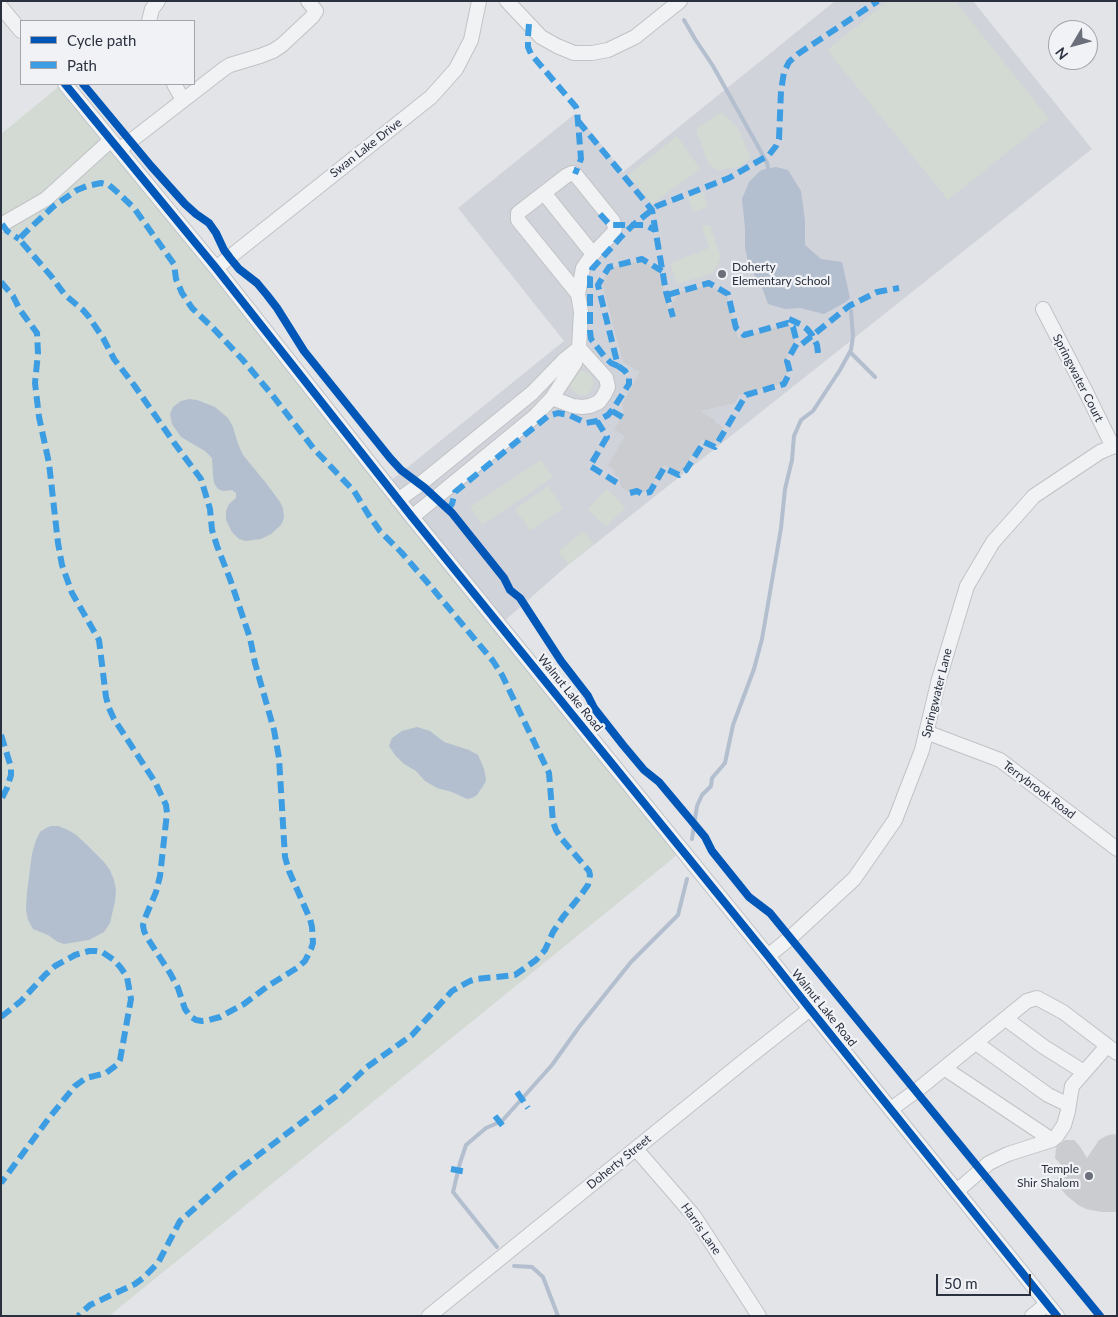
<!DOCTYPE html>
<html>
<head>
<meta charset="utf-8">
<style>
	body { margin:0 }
	#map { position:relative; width:1118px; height:1317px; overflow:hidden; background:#e2e4e7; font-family:Lato,sans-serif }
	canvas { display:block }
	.frame { position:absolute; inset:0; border:2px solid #2a303e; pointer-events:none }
	.legend { position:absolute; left:20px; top:20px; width:175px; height:65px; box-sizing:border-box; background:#f0f2f6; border:1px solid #a1a4ac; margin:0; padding:6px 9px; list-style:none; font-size:15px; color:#2a303e }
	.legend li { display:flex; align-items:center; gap:10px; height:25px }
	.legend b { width:25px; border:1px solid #a1a4ac }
	.north { position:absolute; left:1048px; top:20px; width:50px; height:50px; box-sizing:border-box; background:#f0f2f6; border:1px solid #a1a4ac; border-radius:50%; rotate:233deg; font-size:14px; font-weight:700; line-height:20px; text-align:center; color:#2a303e }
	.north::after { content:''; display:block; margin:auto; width:18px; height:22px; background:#6a6f79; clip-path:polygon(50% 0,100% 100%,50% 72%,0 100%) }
	.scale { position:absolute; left:936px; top:1274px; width:95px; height:22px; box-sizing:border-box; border:2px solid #2a303e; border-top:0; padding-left:6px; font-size:15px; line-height:18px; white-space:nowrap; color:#2a303e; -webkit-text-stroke:4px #f0f2f6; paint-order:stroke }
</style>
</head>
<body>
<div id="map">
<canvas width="1118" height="1317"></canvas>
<div class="frame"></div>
<ul class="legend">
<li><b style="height:6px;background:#0057b8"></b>Cycle path</li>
<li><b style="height:6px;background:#3d9de3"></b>Path</li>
</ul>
<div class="north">N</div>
<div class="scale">50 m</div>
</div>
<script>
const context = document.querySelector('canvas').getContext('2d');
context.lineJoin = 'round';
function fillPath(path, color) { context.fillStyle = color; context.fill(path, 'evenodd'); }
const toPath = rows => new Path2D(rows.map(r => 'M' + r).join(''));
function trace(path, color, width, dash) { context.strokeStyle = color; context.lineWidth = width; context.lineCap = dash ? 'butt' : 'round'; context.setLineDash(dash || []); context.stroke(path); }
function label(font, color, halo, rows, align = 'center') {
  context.font = font + ' Lato,sans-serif'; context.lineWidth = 4.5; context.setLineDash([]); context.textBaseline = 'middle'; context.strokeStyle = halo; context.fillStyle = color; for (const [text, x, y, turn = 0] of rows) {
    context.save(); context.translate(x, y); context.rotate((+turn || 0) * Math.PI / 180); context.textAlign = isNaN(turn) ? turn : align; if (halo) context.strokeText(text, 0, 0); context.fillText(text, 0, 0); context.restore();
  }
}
const built = toPath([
	[835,1,973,1,1092,149,595,544,569,564,501,624,387,483,398,475,564,341,458,208,576,113,623,172]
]);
const green = toPath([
	[888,1,955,1,1049,119,948,200,827,50],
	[62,84,682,851,109,1316,1,1316,1,134],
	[721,112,738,128,751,158,739,167,718,170,708,164,704,151,697,134,697,128],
	[677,136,700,169,652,204,628,175],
	[703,192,708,207,693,212,688,197],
	[710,225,721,258,713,273,677,284,671,265,673,262,709,248,702,226],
	[581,370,590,374,593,379,593,386,591,390,588,394,583,395,579,395,574,392,569,385],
	[541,460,553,477,482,525,470,507],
	[548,486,563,508,530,531,515,509],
	[607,489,626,507,606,527,588,509],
	[583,531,594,544,569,564,558,552]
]);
const water = toPath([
	[776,167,788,170,801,191,805,220,805,245,821,259,842,262,850,298,846,302,824,314,800,308,785,309,768,304,763,290,749,266,745,248,745,228,742,199,749,182,761,170],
	[189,399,197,400,215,407,228,418,233,427,238,444,243,455,266,483,280,502,283,508,284,518,281,525,271,534,261,539,246,541,239,539,232,532,226,520,226,511,229,504,236,498,236,493,232,490,223,491,218,489,214,483,213,476,212,458,205,451,181,437,172,424,170,414,173,407,181,401],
	[417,727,430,731,444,742,469,750,478,755,484,769,486,779,485,783,477,795,472,798,467,799,452,792,437,788,425,781,416,771,404,764,395,755,389,746,392,738,402,731],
	[51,826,58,826,66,829,75,834,84,842,104,862,110,870,114,880,116,890,115,901,110,923,104,932,89,940,64,944,58,942,48,935,33,929,28,920,26,910,27,892,32,854,36,840,40,832,46,828]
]);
const stream = toPath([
	[684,20,695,39,713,66,760,150,767,163,769,173],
	[850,352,875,377],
	[692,839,697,806,702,795,711,786,712,778,725,763,733,725,754,669,762,639,781,528,785,489,792,460,794,436,801,420,813,411,840,370,851,350,853,336,851,311],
	[497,1247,453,1192,460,1163,466,1145,486,1128,502,1121,552,1065,579,1027,631,962,678,915,687,879],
	[514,1266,532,1267,543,1277,558,1316]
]);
const building = toPath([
	[642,260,658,270,669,309,679,292,709,285,727,295,738,338,779,326,779,327,788,325,791,327,795,343,785,361,788,371,781,384,739,395,735,403,700,411,715,420,714,422,723,427,712,445,702,439,680,473,664,465,649,490,643,492,639,489,629,492,621,487,619,477,615,475,613,469,608,466,625,436,614,430,624,413,622,404,640,372,623,362,602,283,610,268],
	[1117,1134,1117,1212,1101,1212,1086,1209,1078,1205,1066,1195,1054,1180,1068,1172,1055,1158,1056,1148,1065,1140,1074,1140,1079,1145,1087,1158,1099,1140,1108,1135]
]);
const minor = toPath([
	[507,1,541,37,557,46,574,53,592,53,608,50,635,37,680,1],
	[1,7,21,31],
	[149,21,152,9,158,1],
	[65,84,216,268,412,517,768,956,810,1009,1057,1316],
	[174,84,183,100],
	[119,150,225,68,230,65,260,56,273,51,282,45,312,17,316,11,308,1],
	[544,193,593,254],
	[1,225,46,199,111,140],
	[216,268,431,97,456,69,471,40,479,1],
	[1043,309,1086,392,1113,447],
	[552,398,573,406,582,407,590,406,599,402,604,395,608,387,606,378,579,348],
	[398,500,419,485,532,393,563,361,579,348],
	[412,517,534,417,552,398,575,363,579,348,581,312,578,294,583,268,593,254,614,232,615,227,613,221,575,174,572,173,566,176,518,213,518,220,578,294],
	[926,732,1000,760,1117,849],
	[768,956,790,938,854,879,895,820,922,750,939,679,967,586,993,542,1034,496,1100,452,1117,445],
	[1006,1019,1044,1047,1084,1072],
	[976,1043,1048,1095,1069,1105],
	[944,1068,1052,1140],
	[891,1109,916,1091,1027,1001,1037,998,1063,1012,1117,1053],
	[636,1149,694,1216,759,1316],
	[957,1191,989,1163,1008,1154,1052,1140,1056,1137,1064,1125,1068,1111,1072,1086,1107,1046],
	[429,1316,744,1061,810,1009],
	[1032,1316,1047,1304]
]);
const quiet = toPath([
	[529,24,528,36,528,47,531,54,576,107,577,110,581,159,575,174],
	[578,121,652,210,666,292,673,317],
	[600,214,610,225,645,225,655,230],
	[2,224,7,231,19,239],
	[1,282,13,296,20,310,37,333,38,353,35,383,39,417,49,463,58,543,62,565,72,593,99,640,106,697,109,708,114,719,155,782,166,805,167,813,160,876,156,892,145,918,143,925,144,931,148,939,170,973,178,988,185,1009,190,1016,196,1020,202,1021,209,1020,220,1017,244,1004,268,986,297,968,305,961,311,949,313,943,312,927,310,919,289,871,285,857,279,758,274,730,255,663,250,638,230,579,217,546,212,530,210,509,201,479,175,444,134,385,114,359,103,338,89,317,83,310,65,295,51,276,19,239,30,228,54,206,77,190,87,186,101,183,109,185,116,191,134,208,174,264,176,279,182,293,192,308,213,328,242,359,273,396,314,449,354,491,368,514,380,531,401,552,427,582,493,661,502,675,549,773,553,822,556,830,561,838,589,871,590,875,588,885,581,895,563,917,553,932,545,950,536,960,515,975,477,979,470,981,452,991,412,1035,367,1067,339,1094,232,1175,187,1215,180,1221,158,1263,143,1278,135,1284,90,1305,78,1316],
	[789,319,800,324,807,329,812,335,817,345,818,353],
	[802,344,849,306,877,292,899,288],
	[618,366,611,363,604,356,591,339,590,331,590,277,592,269,620,238,633,225,657,206,729,178,769,155,776,146,779,139,781,91,784,72,789,62,798,54,878,1],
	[612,411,624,418],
	[597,421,607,437,590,466,619,484],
	[630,493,637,491,642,494,650,492,664,468,679,475,686,470,704,442,715,447,746,395,784,384,790,372,787,361,797,343,793,327,788,323,744,335,736,328,728,294,709,283,667,295],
	[448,509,452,504,455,492,548,416,558,413,569,415,586,423,597,421,608,415,613,409,629,384,629,377,625,371,618,366,598,285,609,267,642,259,662,271],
	[1,735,11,767,11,775,7,788,1,800],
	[1,1017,21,1001,45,975,55,966,75,955,89,951,96,951,102,952,114,960,121,968,127,977,131,999,120,1060,118,1064,106,1073,86,1078,75,1086,49,1118,1,1183],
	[517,1092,528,1108],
	[495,1116,506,1130],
	[451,1169,467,1172]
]);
const cycleway = toPath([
	[65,84,216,268,412,517,768,956,810,1009,1057,1316],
	[83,84,151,166,185,204,196,214,209,223,216,233,224,250,230,258,239,269,257,283,267,295,277,308,304,351,390,458,401,470,425,488,452,513,504,578,510,590,520,598,561,661,588,696,594,708,623,745,644,770,659,782,705,837,712,851,749,897,770,913,1100,1316]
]);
const markers = [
	[722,274,5,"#6a6f79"],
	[1089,1176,5,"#6a6f79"]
];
const streetNames = [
	["Swan Lake Drive",366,148,-38],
	["Springwater Court",1078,378,63],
	["Walnut Lake Road",570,693,51],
	["Springwater Lane",937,693,-76],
	["Terrybrook Road",1039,790,37],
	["Walnut Lake Road",824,1008,51],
	["Doherty Street",619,1162,-39],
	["Harris Lane",701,1229,55]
];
const poiNames = [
	["Doherty",732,267],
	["Elementary School",732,281],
	["Temple",1079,1169,"right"],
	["Shir Shalom",1079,1183,"right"]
];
fillPath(built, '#d1d3da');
fillPath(green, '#d2dad3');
fillPath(water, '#b3becf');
trace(stream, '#b3becf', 4);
fillPath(building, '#cacccf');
trace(minor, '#c0c2c5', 16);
trace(minor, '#f1f2f4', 14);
trace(quiet, '#3d9de3', 6, [12, 6]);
trace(cycleway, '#0057b8', 8);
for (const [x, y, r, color] of markers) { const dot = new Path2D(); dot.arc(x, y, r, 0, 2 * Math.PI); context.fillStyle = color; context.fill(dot); trace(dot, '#f0f2f6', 2); }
label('12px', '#2a303e', '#f0f2f6', streetNames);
label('12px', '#2a303e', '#f0f2f6', poiNames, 'left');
</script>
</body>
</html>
